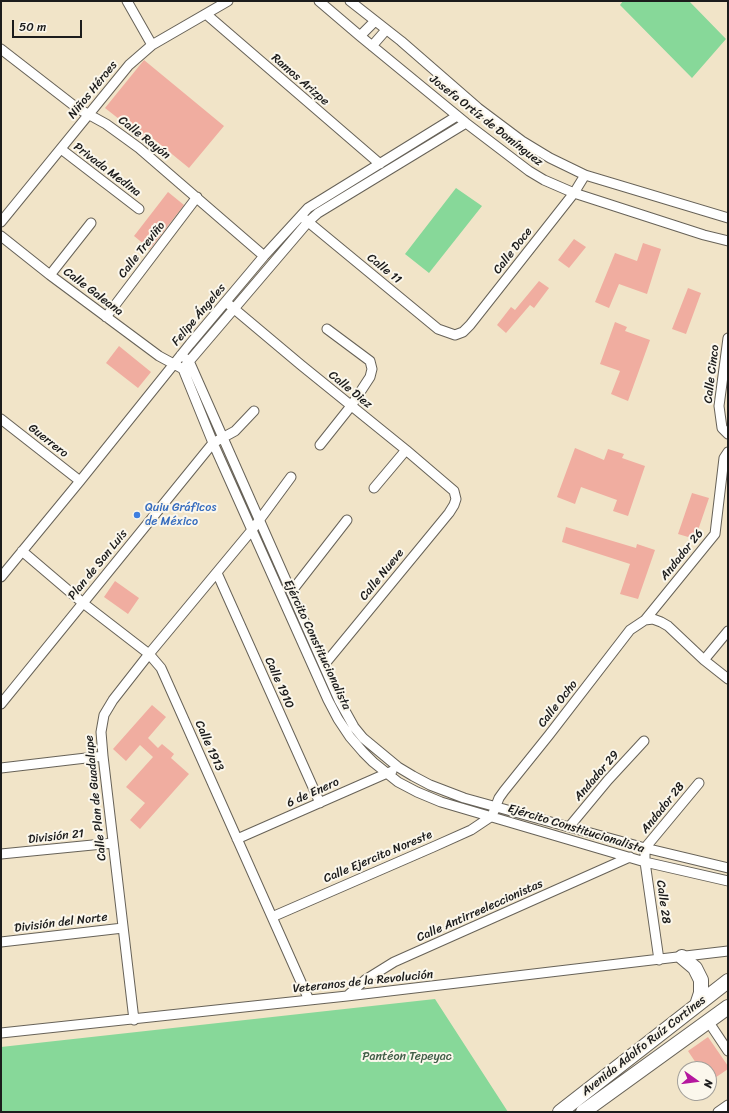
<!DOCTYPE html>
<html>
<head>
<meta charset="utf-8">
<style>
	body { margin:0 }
	#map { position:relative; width:729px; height:1113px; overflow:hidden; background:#f1e4c8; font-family:Sriracha,sans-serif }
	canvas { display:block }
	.frame { position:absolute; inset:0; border:2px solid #1c1c1c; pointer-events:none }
	.north { position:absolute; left:677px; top:1061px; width:40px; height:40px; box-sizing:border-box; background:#fbf7ec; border:1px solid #a29f99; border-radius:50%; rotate:104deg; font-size:11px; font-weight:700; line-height:16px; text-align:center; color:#1c1c1c }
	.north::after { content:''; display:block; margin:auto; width:14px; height:18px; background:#b5179e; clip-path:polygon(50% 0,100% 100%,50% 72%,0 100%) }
	.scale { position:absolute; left:12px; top:20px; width:70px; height:18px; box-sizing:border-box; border:2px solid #1c1c1c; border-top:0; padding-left:5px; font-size:12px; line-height:14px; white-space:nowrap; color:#1c1c1c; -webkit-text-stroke:3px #fbf7ec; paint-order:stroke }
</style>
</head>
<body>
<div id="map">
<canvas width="729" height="1113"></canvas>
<div class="frame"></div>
<div class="north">N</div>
<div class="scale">50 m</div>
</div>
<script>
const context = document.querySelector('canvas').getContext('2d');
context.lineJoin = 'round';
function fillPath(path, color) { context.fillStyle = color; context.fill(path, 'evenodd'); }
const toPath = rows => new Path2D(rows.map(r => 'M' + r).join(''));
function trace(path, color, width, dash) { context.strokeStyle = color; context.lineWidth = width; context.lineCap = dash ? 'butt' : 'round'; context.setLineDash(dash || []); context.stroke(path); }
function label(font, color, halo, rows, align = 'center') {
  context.font = font + ' Sriracha,sans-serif'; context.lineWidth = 4; context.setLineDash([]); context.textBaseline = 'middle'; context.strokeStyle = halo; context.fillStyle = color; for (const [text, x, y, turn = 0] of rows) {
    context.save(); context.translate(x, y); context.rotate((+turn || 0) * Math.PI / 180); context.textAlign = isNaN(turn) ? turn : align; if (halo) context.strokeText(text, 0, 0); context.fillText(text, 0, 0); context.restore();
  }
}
const green = toPath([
	[623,1,689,1,726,39,692,78,620,5],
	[456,188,482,206,429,273,405,254],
	[435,999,508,1112,1,1112,1,1047]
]);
const building = toPath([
	[144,60,224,126,189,168,151,137,147,141,105,108],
	[168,192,184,205,150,249,134,236],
	[574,239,586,247,569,268,558,260],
	[643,243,661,249,647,294,619,284,609,308,595,302,615,253,637,261],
	[539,281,549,288,534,308,530,305,506,333,497,325,511,307,515,310],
	[688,288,701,293,686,334,672,329],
	[615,322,627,327,625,331,650,340,628,401,611,394,620,371,600,364],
	[119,346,151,372,138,388,106,363],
	[575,448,604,460,608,449,624,454,622,458,645,466,628,516,613,511,617,500,581,487,575,504,557,497],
	[692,493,709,498,695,539,678,534],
	[566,527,636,548,637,544,655,550,638,599,620,594,630,564,562,542],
	[115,581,139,598,128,614,104,597],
	[152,705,166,717,148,738,158,748,162,744,174,754,171,758,189,774,140,829,130,820,145,803,126,787,153,757,140,745,126,761,113,749],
	[708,1037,728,1066,728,1069,709,1082,709,1069,700,1069,688,1051]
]);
const minor = toPath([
	[127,1,152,45],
	[319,1,360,36,466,123,529,171,544,180,574,193,704,235,728,241],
	[350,1,401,41,478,108,522,141,550,158,585,175,728,218],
	[206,14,380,164],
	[360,36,375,21],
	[372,46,386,30],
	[1,49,77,108,106,124,139,148,264,256],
	[61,149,139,209],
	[301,216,438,329,455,335,463,332,470,325,574,193,585,175],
	[1,222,129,65,152,45,228,1],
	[1,236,50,275,159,356,183,369,213,443,328,700,338,719,350,737,363,752,373,762,398,782,417,792,441,802,645,862,728,881],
	[50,275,91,223],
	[226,302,301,365,406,450,454,491,456,499,454,505,449,513,324,665],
	[106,317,197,197],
	[728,338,719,406,722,428,728,434],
	[181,355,189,361,339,700,354,727,363,738,398,767,413,776,430,785,464,798,645,848,728,868],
	[186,365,308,222,318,213,466,123],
	[1,419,80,481],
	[320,445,351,406,370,377,372,369,370,361,327,329],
	[374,488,406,450],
	[22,551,83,603,149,654,161,668,309,1000],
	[217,573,320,803],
	[1,577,80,481,190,344,264,256,308,208,457,116],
	[291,592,347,520],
	[645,620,653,619,661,622,668,626,704,660,728,679],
	[704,660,728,631],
	[1,704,213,443,235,431,254,411],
	[1,768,103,756],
	[569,827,608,780,644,741],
	[237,839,392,771],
	[1,854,113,843],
	[272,917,433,847,471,830,492,816,499,798,504,791,549,735,630,630,645,620,715,534,724,458,728,452],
	[1,942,123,928],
	[659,960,645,862,645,848,699,783],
	[347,996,365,980,394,962,630,857],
	[134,1020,103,756,101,732,104,715,113,700,149,654,252,530,291,477],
	[708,1021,728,1051],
	[1,1033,347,996,728,951],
	[718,1112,728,1105]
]);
const primary = toPath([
	[682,957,695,968,701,980,701,993,697,1005],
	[560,1112,728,981],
	[583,1112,728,1007]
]);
const markers = [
	[137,515,4,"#3f7fe0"]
];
const streetNames = [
	["Ramos Arizpe",300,80,41],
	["Niños Héroes",93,90,-51],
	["Josefa Ortíz de Domínguez",486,121,38],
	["Calle Rayón",144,138,38],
	["Privada Medina",107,170,37],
	["Calle Treviño",142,250,-52],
	["Calle Doce",513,251,-52],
	["Calle 11",384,269,39],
	["Calle Galeana",93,292,37],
	["Felipe Ángeles",199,315,-50],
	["Calle Cinco",712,374,-83],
	["Calle Diez",350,390,39],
	["Guerrero",48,441,38],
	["Andador 26",682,555,-51],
	["Plan de San Luis",98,565,-51],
	["Calle Nueve",382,575,-51],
	["Ejército Constitucionalista",317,645,65],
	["Calle 1910",279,683,66],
	["Calle Ocho",558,704,-52],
	["Calle 1913",209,746,66],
	["Andador 29",597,776,-49],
	["6 de Enero",313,793,-24],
	["Calle Plan de Guadalupe",96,798,-96],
	["Andador 28",663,808,-51],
	["Ejército Constitucionalista",576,829,17],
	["División 21",56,837,-6],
	["Calle Ejercito Noreste",378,857,-23],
	["Calle 28",663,902,82],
	["Calle Antirreeleccionistas",480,911,-24],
	["División del Norte",61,923,-7],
	["Veteranos de la Revolución",363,982,-6],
	["Avenida Adolfo Ruíz Cortines",644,1046,-38]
];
const shopNames = [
	["Quiu Gráficos",145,508],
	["de México",145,522]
];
const parkNames = [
	["Pantéon Tepeyac",407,1057]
];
fillPath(green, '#87d899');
fillPath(building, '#f0ada0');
trace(minor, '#676258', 11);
trace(primary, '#676258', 16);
trace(minor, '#fff', 9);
trace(primary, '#fff', 14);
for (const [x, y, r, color] of markers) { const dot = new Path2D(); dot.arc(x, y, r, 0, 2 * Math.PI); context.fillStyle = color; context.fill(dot); trace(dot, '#fbf7ec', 1.5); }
label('12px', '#1c1c1c', '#fbf7ec', streetNames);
label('12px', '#366cbe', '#fbf7ec', shopNames, 'left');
label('12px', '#415e48', '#fbf7ec', parkNames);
</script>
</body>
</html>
